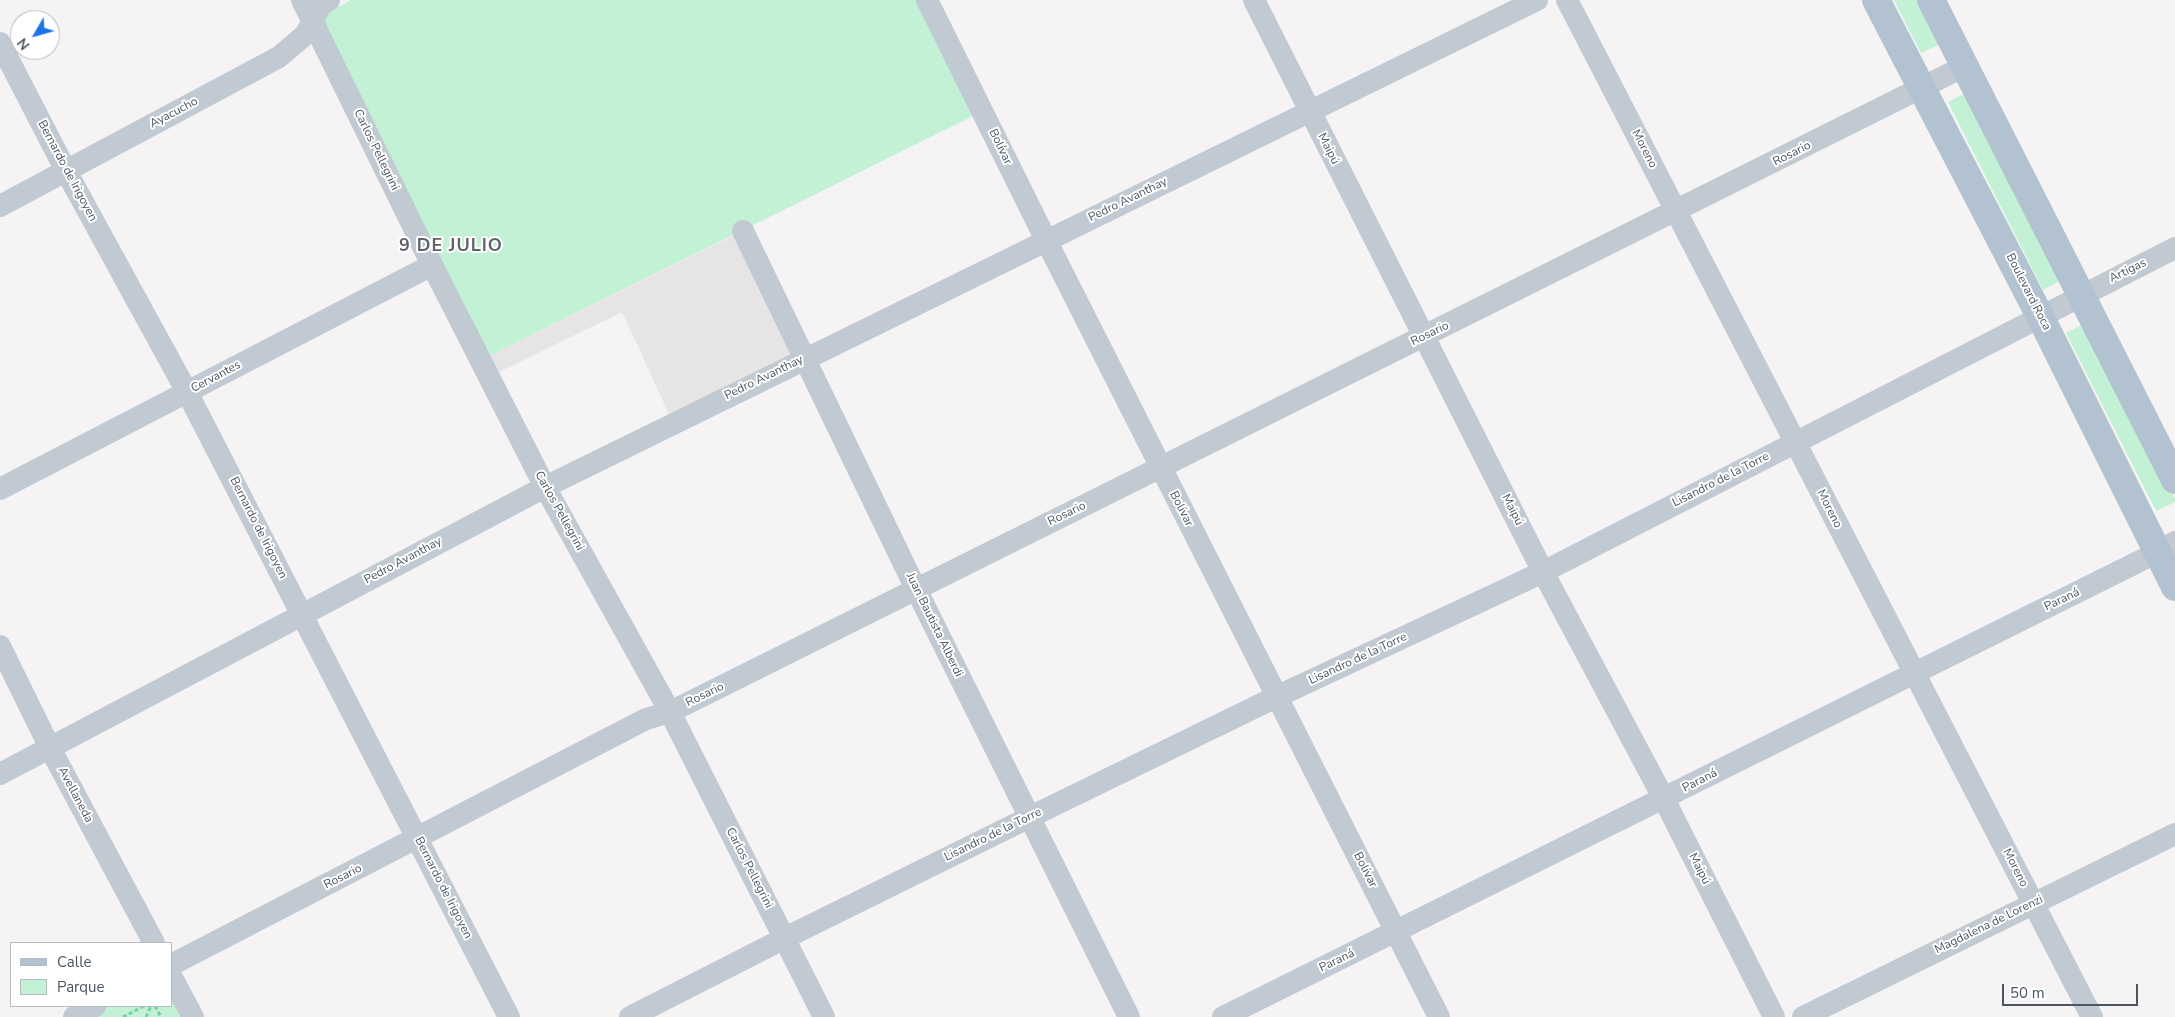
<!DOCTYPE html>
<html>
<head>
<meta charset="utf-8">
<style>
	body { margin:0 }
	#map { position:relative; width:2175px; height:1017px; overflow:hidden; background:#f5f3f3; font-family:"Nunito Sans",sans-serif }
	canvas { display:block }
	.legend { position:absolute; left:10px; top:942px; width:162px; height:65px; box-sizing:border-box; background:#fff; border:1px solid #b7bbc0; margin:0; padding:6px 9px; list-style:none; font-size:15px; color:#4a5661 }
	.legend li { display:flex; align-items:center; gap:10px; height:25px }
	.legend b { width:25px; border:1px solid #b7bbc0 }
	.north { position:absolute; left:10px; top:10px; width:50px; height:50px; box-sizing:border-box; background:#fff; border:1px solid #b7bbc0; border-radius:50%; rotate:232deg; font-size:14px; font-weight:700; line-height:20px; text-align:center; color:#4a5661 }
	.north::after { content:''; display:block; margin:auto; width:18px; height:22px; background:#1a73e8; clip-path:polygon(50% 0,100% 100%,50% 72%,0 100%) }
	.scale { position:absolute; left:2002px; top:984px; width:136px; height:22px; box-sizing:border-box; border:2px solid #4a5661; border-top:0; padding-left:6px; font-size:15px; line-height:18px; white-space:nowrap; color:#4a5661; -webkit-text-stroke:4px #fff; paint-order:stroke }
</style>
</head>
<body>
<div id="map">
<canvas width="2175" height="1017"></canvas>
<ul class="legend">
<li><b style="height:6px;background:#b3c2d1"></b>Calle</li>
<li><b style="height:14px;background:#c3f1d5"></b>Parque</li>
</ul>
<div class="north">N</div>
<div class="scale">50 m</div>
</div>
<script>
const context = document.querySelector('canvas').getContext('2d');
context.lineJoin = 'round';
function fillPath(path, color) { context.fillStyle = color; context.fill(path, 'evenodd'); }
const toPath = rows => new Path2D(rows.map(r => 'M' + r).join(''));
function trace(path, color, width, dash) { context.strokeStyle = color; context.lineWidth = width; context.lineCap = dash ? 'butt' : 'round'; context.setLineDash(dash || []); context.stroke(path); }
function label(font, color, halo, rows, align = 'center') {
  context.font = font + ' "Nunito Sans",sans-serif'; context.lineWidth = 4; context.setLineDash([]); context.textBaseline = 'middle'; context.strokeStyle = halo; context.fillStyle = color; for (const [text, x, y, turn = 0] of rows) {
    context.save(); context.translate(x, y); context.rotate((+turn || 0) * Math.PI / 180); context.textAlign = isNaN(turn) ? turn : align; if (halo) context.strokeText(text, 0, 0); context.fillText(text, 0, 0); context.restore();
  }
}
const education = toPath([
	[743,231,797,356,669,414,622,312,489,377,481,360]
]);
const green = toPath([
	[351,0,927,0,983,111,481,360,313,21],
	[1894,0,1921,0,1942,43,1921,53],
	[1969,91,2064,279,2043,290,1948,102],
	[2087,322,2175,498,2175,502,2156,511,2066,333],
	[171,985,188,1017,84,1017,105,1006,171,1006]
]);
const path = toPath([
	[155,1006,161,1017],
	[123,1017,144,1006],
	[146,1017,151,1006]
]);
const minor = toPath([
	[302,0,432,265,545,487,670,712,824,1017],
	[927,0,1046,240,1439,1017],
	[1254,0,1543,572,1664,799,1774,1017],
	[1567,0,2092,1017],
	[0,43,66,171,187,392,509,1017],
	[0,206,279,57,306,34,321,5,329,0],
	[743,231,916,589,1129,1017],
	[0,489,432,265],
	[0,646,50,748,154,943],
	[0,774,545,487,1537,0],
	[171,965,646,719,670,712,1965,66],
	[171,976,193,1017],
	[74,1017,95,1006],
	[630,1017,785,938,1030,817,1276,697,1543,572,2175,248],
	[1223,1017,2158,552,2175,542],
	[1803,1017,2175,834]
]);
const major = toPath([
	[1876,0,2040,316,2175,587],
	[1931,0,2175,480]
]);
const streetNames = [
	["Ayacucho",174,113,-28],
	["Bolívar",1000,147,64],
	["Maipú",1328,149,63],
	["Moreno",1644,149,63],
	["Carlos Pellegrini",376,150,64],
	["Rosario",1792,154,-27],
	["Bernardo de Irigoyen",67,171,62],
	["Pedro Avanthay",1128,200,-26],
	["Artigas",2128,271,-26],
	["Boulevard Roca",2028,292,63],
	["Rosario",1430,334,-26],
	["Cervantes",216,377,-28],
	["Pedro Avanthay",764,378,-26],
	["Lisandro de la Torre",1721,480,-27],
	["Bolívar",1181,509,63],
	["Moreno",1829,509,63],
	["Maipú",1512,510,63],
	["Carlos Pellegrini",559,511,61],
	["Rosario",1067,514,-26],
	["Bernardo de Irigoyen",258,528,63],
	["Pedro Avanthay",403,561,-28],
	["Paraná",2062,600,-26],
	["Juan Bautista Alberdi",934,625,64],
	["Lisandro de la Torre",1358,659,-25],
	["Rosario",705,695,-26],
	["Paraná",1700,781,-27],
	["Avellaneda",75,795,62],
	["Lisandro de la Torre",993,835,-26],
	["Carlos Pellegrini",749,868,63],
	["Moreno",2015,868,63],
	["Maipú",1699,869,63],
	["Bolívar",1365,870,63],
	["Rosario",343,877,-27],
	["Bernardo de Irigoyen",443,888,63],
	["Magdalena de Lorenzi",1989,925,-26],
	["Paraná",1337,961,-26]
];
const districtNames = [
	["9 DE JULIO",451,247]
];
fillPath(education, '#e6e4e5');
fillPath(green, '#c3f1d5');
trace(path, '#7ad0a6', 3, [4, 2.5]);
trace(minor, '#c1cad2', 22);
trace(major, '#b3c2d1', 28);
label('12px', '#4a5661', '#fff', streetNames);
context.letterSpacing = '1px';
label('bold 18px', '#5f6368', '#fff', districtNames);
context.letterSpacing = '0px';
</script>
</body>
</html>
